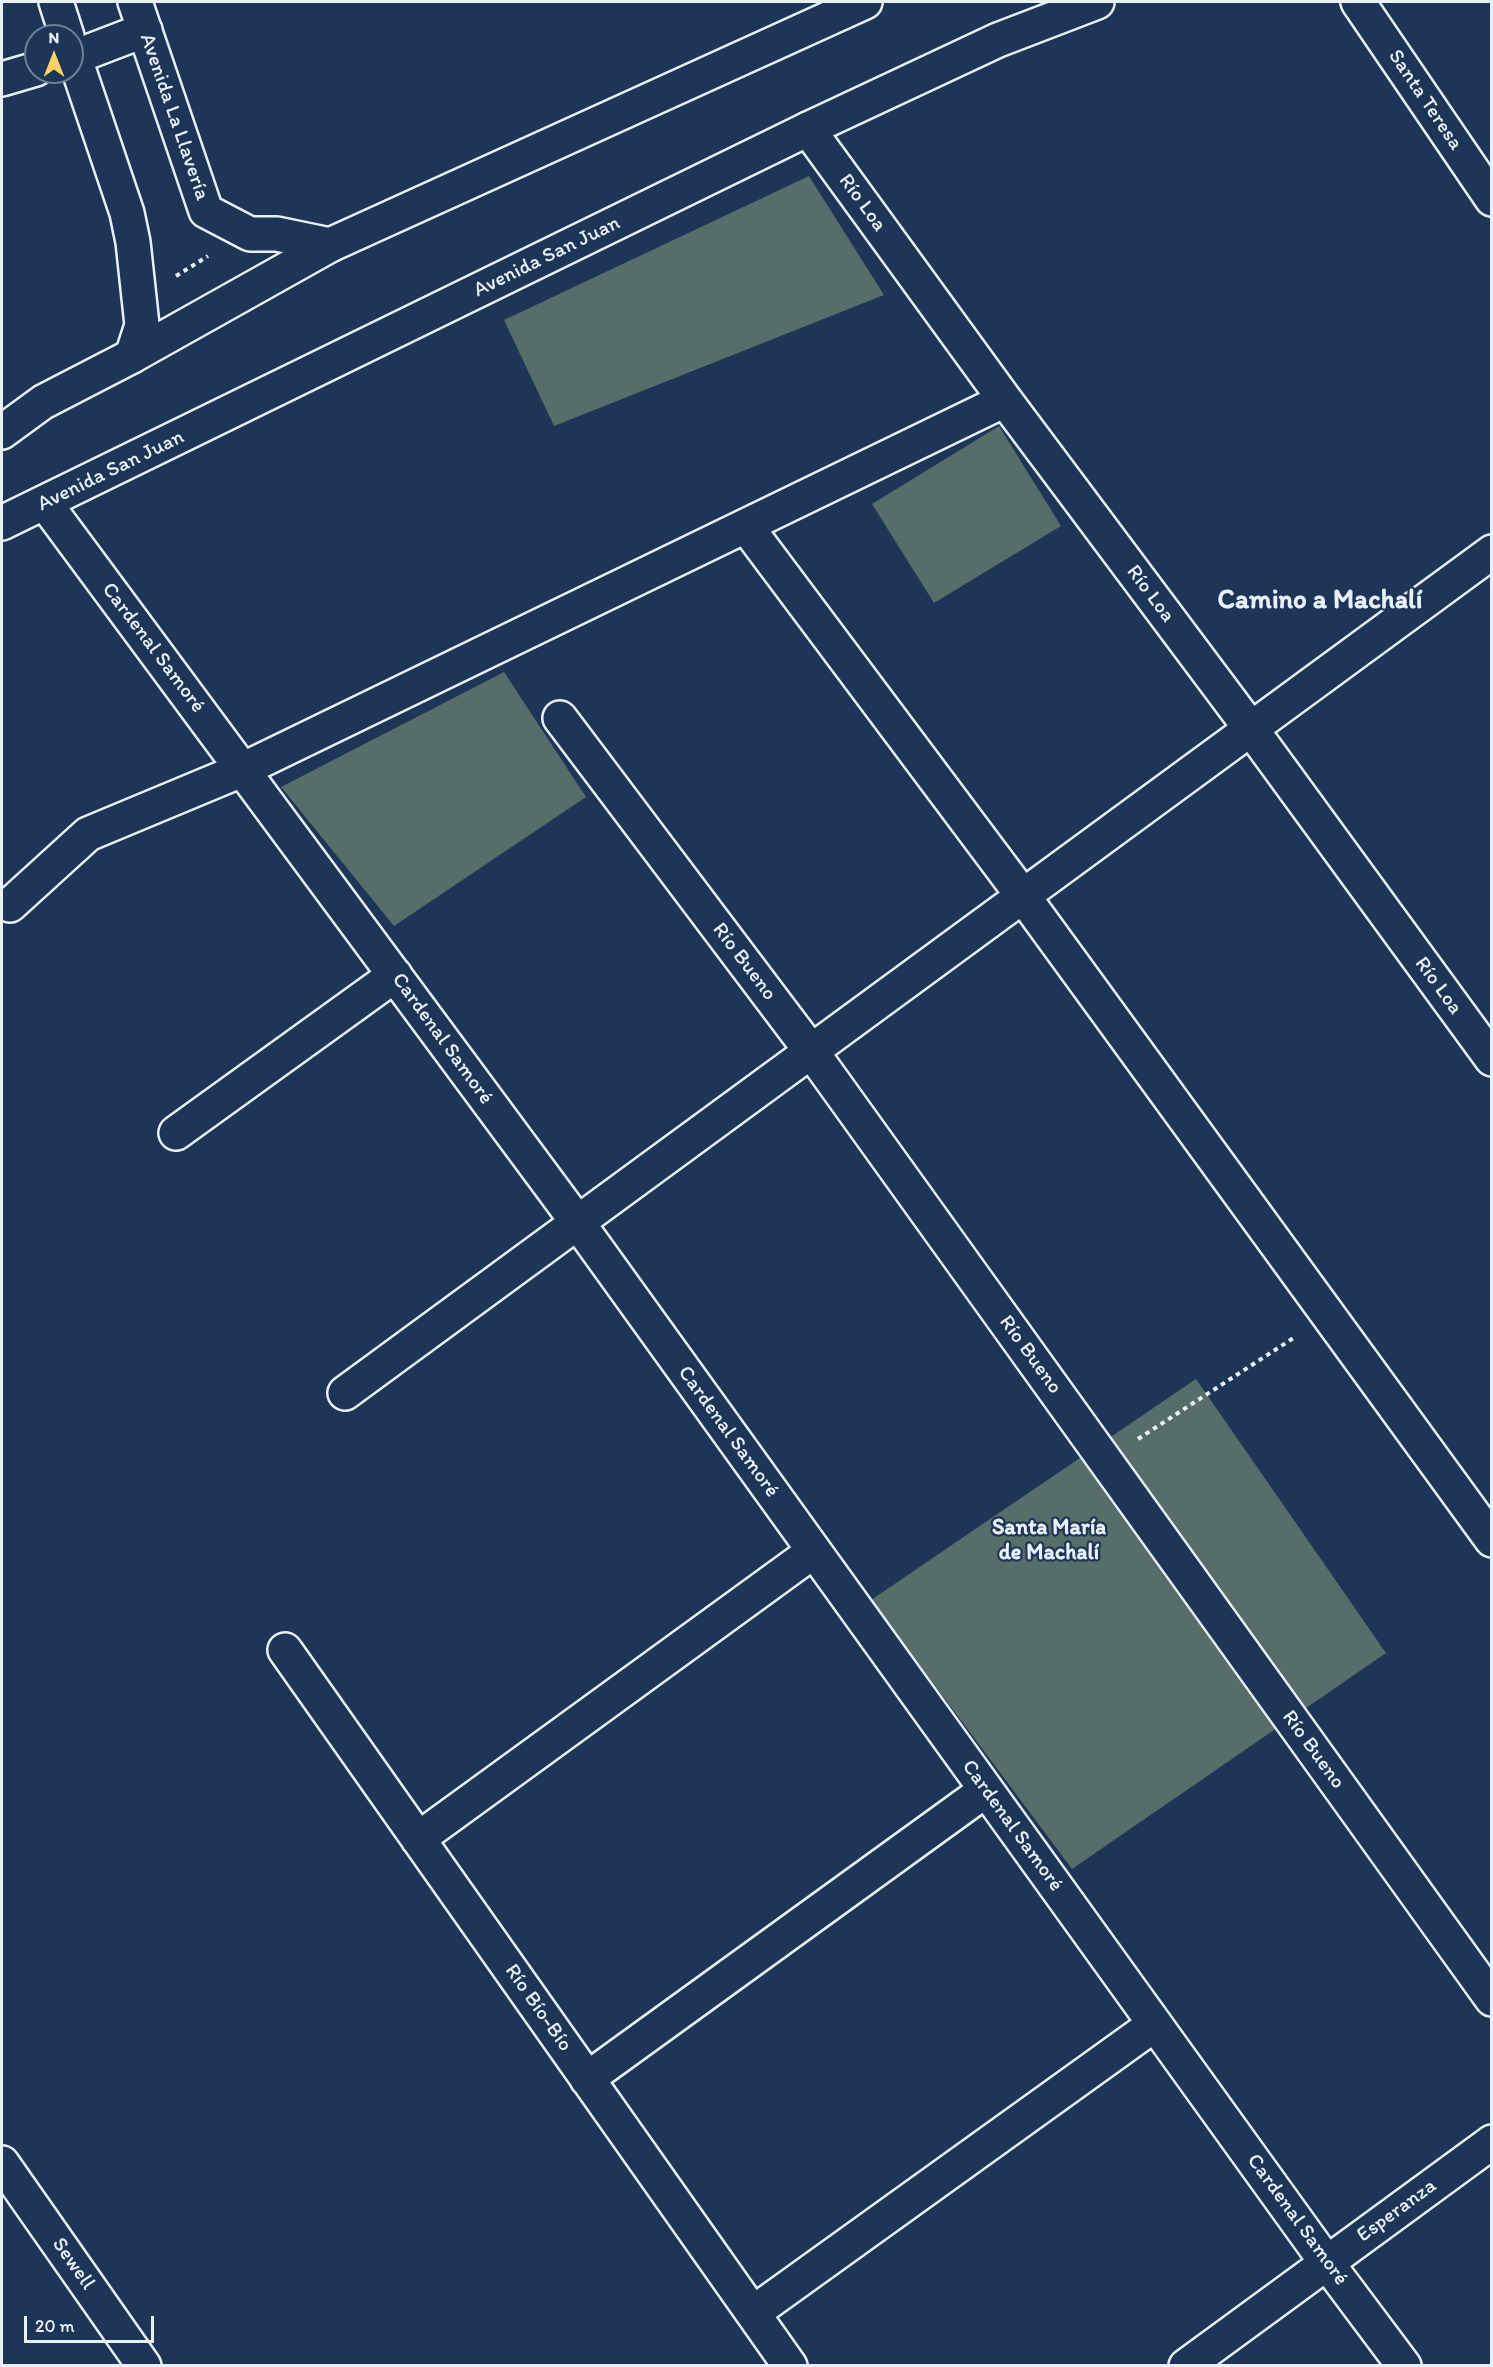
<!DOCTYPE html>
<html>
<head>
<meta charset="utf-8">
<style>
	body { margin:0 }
	#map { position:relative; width:1493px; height:2367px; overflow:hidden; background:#1d3557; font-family:Itim,sans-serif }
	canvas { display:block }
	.frame { position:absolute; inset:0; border:3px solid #e8f1f8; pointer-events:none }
	.north { position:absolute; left:24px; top:24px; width:60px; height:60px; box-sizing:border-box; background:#1d3557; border:2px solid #6e8097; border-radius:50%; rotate:0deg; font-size:16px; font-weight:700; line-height:24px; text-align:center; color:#e8f1f8 }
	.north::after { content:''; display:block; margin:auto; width:21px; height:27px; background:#ffd166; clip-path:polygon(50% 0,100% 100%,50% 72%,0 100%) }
	.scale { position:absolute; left:24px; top:2316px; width:130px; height:27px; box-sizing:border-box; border:3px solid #e8f1f8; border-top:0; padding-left:8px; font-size:18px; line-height:21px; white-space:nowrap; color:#e8f1f8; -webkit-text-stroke:4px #1d3557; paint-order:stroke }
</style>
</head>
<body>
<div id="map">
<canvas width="1493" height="2367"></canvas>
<div class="frame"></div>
<div class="north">N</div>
<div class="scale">20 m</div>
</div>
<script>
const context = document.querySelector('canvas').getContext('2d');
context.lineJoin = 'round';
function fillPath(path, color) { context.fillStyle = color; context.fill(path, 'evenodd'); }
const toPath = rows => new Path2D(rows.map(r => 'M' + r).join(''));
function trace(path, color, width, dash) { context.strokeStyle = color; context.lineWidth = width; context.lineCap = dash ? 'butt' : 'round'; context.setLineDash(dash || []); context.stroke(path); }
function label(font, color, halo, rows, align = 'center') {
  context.font = font + ' Itim,sans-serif'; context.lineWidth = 4.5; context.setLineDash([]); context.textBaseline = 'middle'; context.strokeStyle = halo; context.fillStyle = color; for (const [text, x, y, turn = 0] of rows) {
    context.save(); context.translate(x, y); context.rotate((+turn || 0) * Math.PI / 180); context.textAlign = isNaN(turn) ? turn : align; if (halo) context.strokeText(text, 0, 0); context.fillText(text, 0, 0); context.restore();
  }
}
const green = toPath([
	[809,176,884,295,554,426,504,320],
	[999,426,1061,526,934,603,872,504],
	[504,672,586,797,394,926,281,787],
	[1196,1379,1386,1653,1072,1869,871,1600]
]);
const path = toPath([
	[176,276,208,256],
	[1138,1439,1295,1337]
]);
const minor = toPath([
	[56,2,67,36],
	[135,2,206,211,250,234,277,234,330,245],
	[1358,2,1492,199],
	[72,50,127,213,133,242,142,325,132,356],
	[72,58,145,30],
	[2,79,36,69],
	[808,129,1005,400,1251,729,1492,1059],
	[45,503,578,1223,1327,2263,1404,2366],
	[746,526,1023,896,1492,1540],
	[560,718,811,1051,1492,1999],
	[10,905,88,834,244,769,1005,400],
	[176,1133,395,975],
	[345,1393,1492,552],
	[285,1650,790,2366],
	[418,1839,814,1551],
	[587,2079,986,1790],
	[2,2163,144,2366],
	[753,2313,1155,2024],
	[1186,2366,1492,2142]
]);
const major = toPath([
	[2,432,43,402,132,356,330,245,865,2],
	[2,523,808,129,998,40,1097,2]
]);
const streetNames = [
	["Santa Teresa",1425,100,56],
	["Avenida La Llavería",174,117,71],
	["Río Loa",862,203,54],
	["Avenida San Juan",547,257,-26],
	["Avenida San Juan",111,471,-26],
	["Río Loa",1150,594,53],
	["Cardenal Samoré",153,648,53],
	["Río Bueno",744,962,53],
	["Río Loa",1438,986,54],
	["Cardenal Samoré",442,1039,54],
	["Río Bueno",1030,1355,54],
	["Cardenal Samoré",728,1432,54],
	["Río Bueno",1313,1750,54],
	["Cardenal Samoré",1012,1826,54],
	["Río Bío-Bío",538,2008,55],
	["Esperanza",1397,2211,-36],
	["Cardenal Samoré",1297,2220,54],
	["Sewell",73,2264,55]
];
const neighbourhoodNames = [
	["Santa María",1049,1528],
	["de Machalí",1049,1553]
];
const districtNames = [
	["Camino a Machalí",1320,601]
];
fillPath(green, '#566d69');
trace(minor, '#e8f1f8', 38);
trace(major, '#e8f1f8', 38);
trace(path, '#e8f1f8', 4, [4.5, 4.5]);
trace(minor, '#1d3557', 33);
trace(major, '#1d3557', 33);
label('21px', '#e8f1f8', '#1d3557', streetNames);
label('bold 22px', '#e8f1f8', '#1d3557', neighbourhoodNames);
label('bold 27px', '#e8f1f8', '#1d3557', districtNames);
</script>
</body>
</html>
